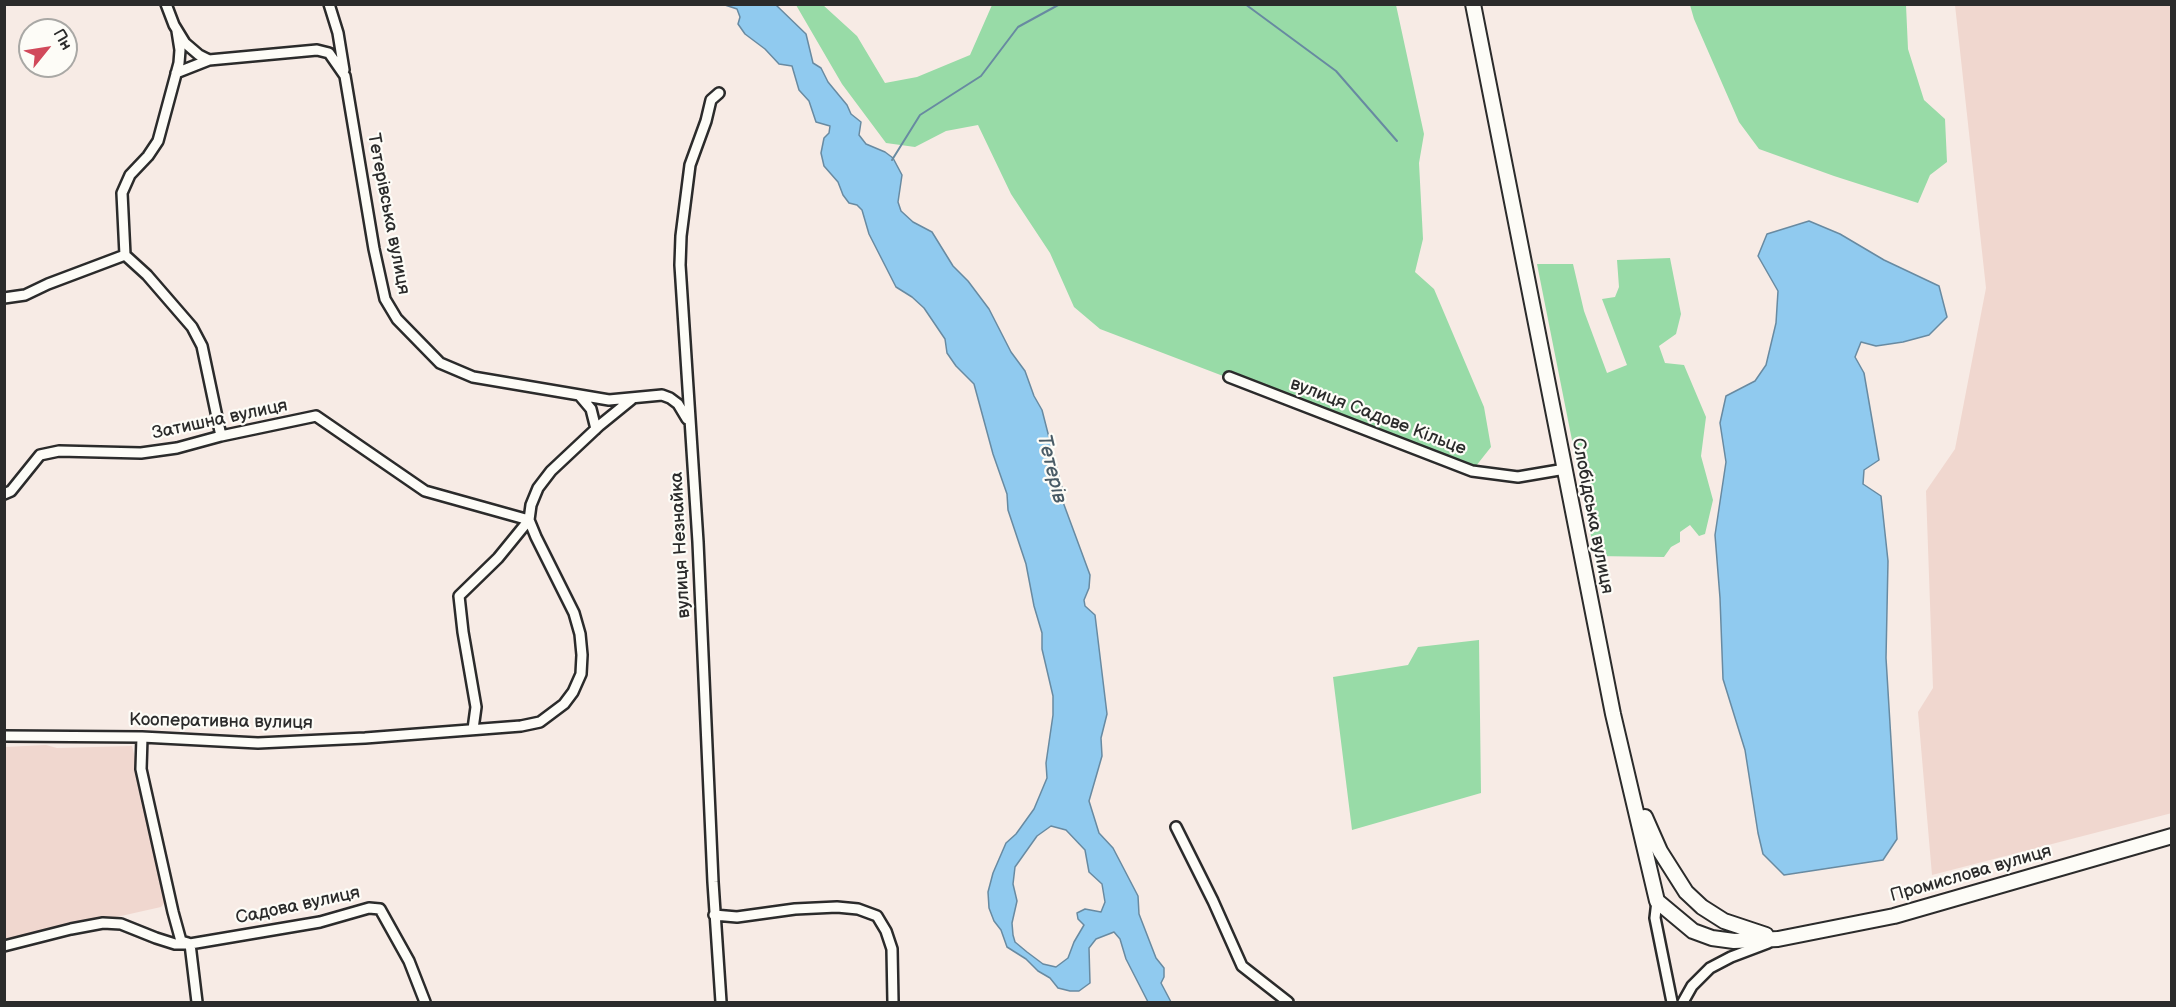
<!DOCTYPE html>
<html>
<head>
<meta charset="utf-8">
<style>
	body { margin:0 }
	#map { position:relative; width:2176px; height:1007px; overflow:hidden; background:#f7ebe5; font-family:"Balsamiq Sans",sans-serif }
	canvas { display:block }
	.frame { position:absolute; inset:0; border:6px solid #2b2b2b; pointer-events:none }
	.north { position:absolute; left:18px; top:18px; width:60px; height:60px; box-sizing:border-box; background:#fdfcf7; border:2px solid #a9a8a5; border-radius:50%; rotate:60deg; font-size:16px; font-weight:700; line-height:24px; text-align:center; color:#2b2b2b }
	.north::after { content:''; display:block; margin:auto; width:21px; height:27px; background:#d1495b; clip-path:polygon(50% 0,100% 100%,50% 72%,0 100%) }
</style>
</head>
<body>
<div id="map">
<canvas width="2176" height="1007"></canvas>
<div class="frame"></div>
<div class="north">Пн</div>
</div>
<script>
const context = document.querySelector('canvas').getContext('2d');
context.lineJoin = 'round';
function fillPath(path, color) { context.fillStyle = color; context.fill(path, 'evenodd'); }
const toPath = rows => new Path2D(rows.map(r => 'M' + r).join(''));
function trace(path, color, width, dash) { context.strokeStyle = color; context.lineWidth = width; context.lineCap = dash ? 'butt' : 'round'; context.setLineDash(dash || []); context.stroke(path); }
function label(font, color, halo, rows, align = 'center') {
  context.font = font + ' "Balsamiq Sans",sans-serif'; context.lineWidth = 4.5; context.setLineDash([]); context.textBaseline = 'middle'; context.strokeStyle = halo; context.fillStyle = color; for (const [text, x, y, turn = 0] of rows) {
    context.save(); context.translate(x, y); context.rotate((+turn || 0) * Math.PI / 180); context.textAlign = isNaN(turn) ? turn : align; if (halo) context.strokeText(text, 0, 0); context.fillText(text, 0, 0); context.restore();
  }
}
const built = toPath([
	[1955,5,2171,5,2172,813,1932,875,1918,712,1933,688,1926,491,1955,449,1986,288],
	[46,745,57,748,132,746,168,890,166,901,161,907,5,942,5,747]
]);
const green = toPath([
	[796,5,823,5,857,36,885,83,917,77,970,55,992,5,1396,5,1424,134,1419,163,1423,239,1415,272,1434,289,1484,407,1491,447,1472,471,1100,329,1074,307,1050,253,1011,194,978,125,946,131,915,147,886,143,842,84],
	[1690,5,1906,5,1908,49,1924,100,1945,119,1947,162,1930,175,1918,203,1834,176,1759,149,1739,122,1694,19],
	[1670,258,1681,314,1676,334,1659,346,1665,363,1684,365,1706,417,1701,456,1713,500,1705,534,1699,536,1690,525,1680,532,1680,542,1671,547,1664,557,1595,556,1537,264,1573,264,1584,311,1607,373,1627,365,1602,299,1615,297,1619,287,1617,260],
	[1479,640,1481,793,1352,830,1333,677,1408,665,1418,647]
]);
const water = toPath([
	[725,5,776,5,806,34,813,63,821,68,828,82,847,105,851,114,861,122,859,135,866,144,885,152,893,158,902,175,898,202,901,211,913,222,932,232,953,266,968,281,989,309,1011,352,1025,371,1034,396,1042,410,1063,492,1063,502,1090,575,1089,588,1084,600,1085,606,1095,615,1107,714,1101,738,1102,756,1089,801,1099,833,1113,848,1138,896,1139,914,1156,958,1164,968,1164,977,1161,983,1171,1002,1148,1002,1126,959,1120,939,1114,932,1096,939,1089,948,1090,983,1079,991,1070,991,1058,988,1050,978,1038,971,1026,959,1007,947,1001,930,994,921,989,908,988,892,993,873,1006,843,1016,834,1034,809,1047,778,1046,763,1053,715,1053,696,1042,649,1042,633,1034,606,1026,564,1008,510,1007,494,993,454,974,384,956,366,947,353,945,339,924,308,912,297,896,287,869,234,862,210,857,205,849,203,843,195,838,182,824,166,821,153,824,138,829,133,830,126,816,122,809,101,799,90,792,66,779,64,765,49,745,34,738,24,740,17,737,9,725,5],
	[1051,826,1066,830,1085,850,1089,872,1102,884,1105,902,1101,912,1085,909,1077,913,1078,919,1084,925,1074,942,1068,958,1056,967,1043,964,1027,952,1015,942,1013,935,1012,923,1017,901,1013,884,1015,867,1037,836,1051,826],
	[1809,221,1840,234,1884,260,1939,286,1947,317,1929,335,1903,342,1876,346,1861,342,1855,357,1864,373,1879,460,1864,470,1863,484,1881,496,1888,561,1886,658,1897,839,1883,860,1784,875,1763,854,1758,833,1745,750,1723,679,1720,598,1715,535,1726,462,1720,423,1726,396,1755,381,1766,365,1776,323,1778,291,1758,256,1767,234,1809,221]
]);
const stream = toPath([
	[1245,4,1336,71,1397,141],
	[892,160,920,115,981,76,1018,27,1060,4]
]);
const street = toPath([
	[166,4,174,25,185,43,199,55,209,60],
	[329,4,338,33,344,70],
	[177,31,180,50,179,63,158,141,148,156,130,175,122,193,125,255,147,275,192,327,202,346,221,436],
	[176,73,209,60,317,50,329,53,345,76,374,249,385,299,397,319,440,363,473,377,609,400,662,395,670,398,678,404,687,419],
	[719,93,711,100,706,121,690,165,681,236,680,265,698,542,713,882,721,1002],
	[4,298,25,295,48,284,125,255],
	[1229,377,1472,471,1518,477,1565,469],
	[580,396,591,409,596,429],
	[4,494,11,491,40,455,59,451,141,453,177,448,221,436,316,416,425,491,529,520,498,558,459,596,463,632,476,707,473,729],
	[4,736,142,737,258,743,365,738,521,726,540,722,564,704,573,692,581,674,582,655,580,634,574,613,536,537,529,520,531,505,538,488,551,471,600,425,632,399],
	[142,737,141,769,173,912,181,941,188,943],
	[1176,827,1213,901,1242,966,1288,1002],
	[1657,901,1655,918,1672,1002],
	[714,915,737,917,795,909,837,907,858,909,877,916,886,931,892,949,893,1002],
	[190,944,197,1002],
	[4,946,71,929,103,923,121,924,156,938,175,944,190,944,320,922,369,908,380,909,409,961,425,1002],
	[1683,1002,1692,986,1710,968,1731,957,1768,943]
]);
const secondary = toPath([
	[1473,4,1613,714,1657,901,1693,931,1712,938,1734,941,1778,939,1894,916,2172,836],
	[1645,817,1660,851,1686,892,1702,907,1724,921,1766,935]
]);
const streetNames = [
	["Тетерівська вулиця",388,214,79],
	["вулиця Садове Кільце",1378,417,21],
	["Затишна вулиця",220,420,-12],
	["Слобідська вулиця",1592,516,79],
	["вулиця Незнайка",681,545,-93],
	["Кооперативна вулиця",221,722,1],
	["Промислова вулиця",1971,874,-16],
	["Садова вулиця",298,906,-12]
];
const waterNames = [
	["Тетерів",1051,469,76]
];
fillPath(built, '#f0d7cf');
fillPath(green, '#98dba7');
fillPath(water, '#90caef');
trace(water, '#688aa1', 1.5);
trace(stream, '#688aa1', 2);
trace(street, '#2b2b2b', 14);
trace(secondary, '#2b2b2b', 18);
trace(street, '#fdfcf7', 9);
trace(secondary, '#fdfcf7', 14);
label('18px', '#2b2b2b', '#fdfcf7', streetNames);
label('italic 20px', '#495b66', '#fdfcf7', waterNames);
</script>
</body>
</html>
